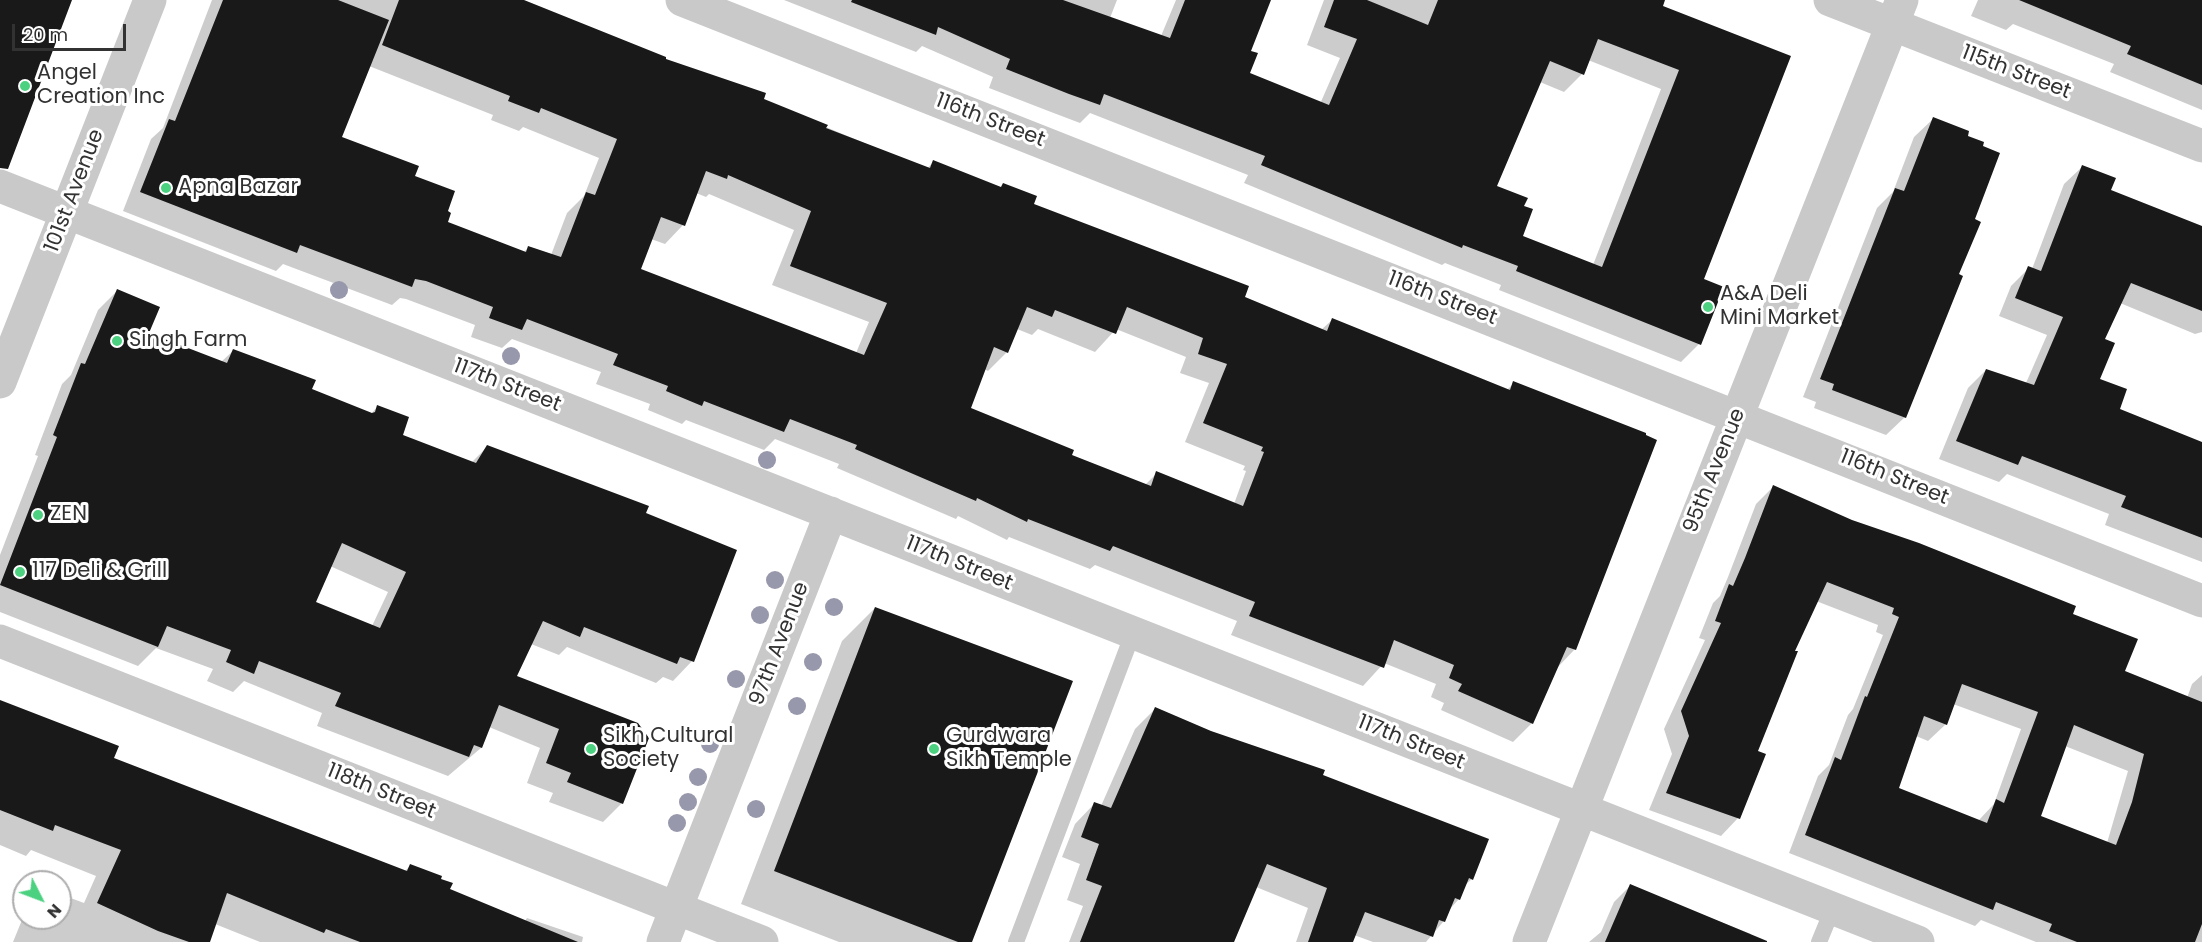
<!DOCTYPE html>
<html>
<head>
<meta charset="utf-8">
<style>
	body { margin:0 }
	#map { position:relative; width:2202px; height:942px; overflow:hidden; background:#fff; font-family:Poppins,sans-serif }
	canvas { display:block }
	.north { position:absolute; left:12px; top:870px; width:60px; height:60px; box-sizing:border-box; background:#fff; border:2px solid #adadad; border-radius:50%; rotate:132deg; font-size:16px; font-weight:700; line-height:24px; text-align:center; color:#323232 }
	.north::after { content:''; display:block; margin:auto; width:21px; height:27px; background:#4cd181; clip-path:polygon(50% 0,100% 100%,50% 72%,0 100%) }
	.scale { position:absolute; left:12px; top:24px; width:114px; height:27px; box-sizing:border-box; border:3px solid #323232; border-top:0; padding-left:8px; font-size:18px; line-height:21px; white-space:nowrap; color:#323232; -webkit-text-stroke:4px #fff; paint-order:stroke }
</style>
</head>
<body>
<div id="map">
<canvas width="2202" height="942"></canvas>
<div class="north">N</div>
<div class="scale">20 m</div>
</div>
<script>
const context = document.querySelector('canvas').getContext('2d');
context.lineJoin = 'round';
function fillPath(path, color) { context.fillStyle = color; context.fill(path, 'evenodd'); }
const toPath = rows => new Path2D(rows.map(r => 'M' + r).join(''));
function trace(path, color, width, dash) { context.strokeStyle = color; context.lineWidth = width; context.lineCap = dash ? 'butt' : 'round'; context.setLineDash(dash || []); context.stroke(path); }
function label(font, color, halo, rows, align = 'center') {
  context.font = font + ' Poppins,sans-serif'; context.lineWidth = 6; context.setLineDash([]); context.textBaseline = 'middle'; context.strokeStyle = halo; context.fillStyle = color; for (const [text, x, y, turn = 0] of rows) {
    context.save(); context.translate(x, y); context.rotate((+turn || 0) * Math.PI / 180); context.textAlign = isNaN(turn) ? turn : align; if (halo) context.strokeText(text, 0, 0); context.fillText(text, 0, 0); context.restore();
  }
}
const shadow = toPath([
	[212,0,520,0,927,169,933,162,1321,330,1332,320,1506,391,1514,383,1575,649,1557,668,1532,723,1513,742,1441,710,1444,703,1431,697,1436,684,1384,663,1363,686,1231,635,1237,621,1095,565,1090,569,1009,537,1007,540,958,516,956,519,837,468,839,464,775,439,764,450,686,420,682,424,648,410,650,404,596,384,601,372,512,339,502,348,471,337,475,325,406,299,400,298,392,305,283,264,276,271,123,211,151,139,163,128],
	[369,66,493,115,491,120,519,131,523,127,599,158,584,196,567,213,551,255,529,247,523,253,446,223,446,212,413,177,340,138],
	[696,193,706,197,709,194,794,230,772,285,869,322,856,353,639,269,651,239,665,244,683,225],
	[1017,329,1032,335,1038,329,1095,352,1116,329,1186,357,1180,373,1209,383,1185,442,1245,466,1243,470,1246,471,1234,504,1157,473,1145,485,1071,455,969,409,984,369,988,371,1007,352],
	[784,0,1117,0,1110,18,1161,36,1176,0,1269,0,1249,51,1248,74,1320,104,1340,58,1307,45,1324,0,1664,0,1661,7,1789,57,1702,280,1699,344,1681,362,1499,290,1501,285,1445,263,1442,265,1244,183,1248,175,1090,113,1080,123,1051,112,989,88,993,77,922,46,916,52],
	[1588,60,1661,89,1593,265,1521,237,1522,207,1495,187,1540,82,1564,92,1582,74],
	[1978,0,2202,0,2202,110,2110,72,2114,64,2013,24,2006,30,1971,16],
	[1933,119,1973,220,1957,275,1905,417,1886,435,1814,408,1816,402,1803,397,1877,208,1893,192,1914,137],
	[2082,167,2109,191,2202,227,2202,332,2195,334,2120,303,2103,340,2098,380,2118,410,2202,451,2202,562,2105,525,2109,514,2007,474,1999,482,1939,459,1968,388,1986,370,2026,383,2047,335,1999,316,2011,286,2029,268,2032,269,2064,184],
	[117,291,147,334,221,362,234,350,310,390,371,414,377,407,401,436,471,463,488,446,644,514,692,661,673,681,663,677,656,683,567,647,559,655,531,644,515,677,622,803,603,822,549,802,553,793,527,783,540,748,489,727,481,748,448,776,317,726,322,713,244,681,233,692,207,681,213,669,156,648,138,666,0,612,0,555,38,456,35,455,62,384,71,375,98,310],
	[330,566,388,592,372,626,314,603],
	[1773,487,2071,615,2123,672,2187,698,2192,684,2202,675,2202,942,2036,942,1981,920,1975,926,1789,853,1818,776,1829,765,1848,715,1853,709,1883,635,1876,632,1878,625,1816,601,1793,651,1756,752,1738,818,1721,836,1649,810,1672,754,1664,729,1705,640,1699,638,1713,603,1720,596,1728,577,1756,504],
	[1953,704,2021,729,1994,804,1978,821,1897,788,1916,736,1928,741,1946,724],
	[2065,746,2128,771,2107,843,2039,816],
	[875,608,970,942,839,942,741,904,842,641],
	[0,701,112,759,405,871,411,865,439,880,448,889,525,921,527,918,583,937,582,942,260,942,215,924,208,942,13,942,24,915,24,918,60,918,60,894,84,903,96,876,31,850,26,856,0,845],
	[1155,709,1321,776,1472,879,1464,886,1459,899,1449,910,1443,922,1426,942,1373,942,1354,935,1351,942,1296,942,1308,908,1256,887,1234,942,1069,942,1083,906,1067,900,1080,864,1062,857,1075,824,1095,803,1101,806,1135,729],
	[1630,886,1751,934,1748,942,1589,942,1601,932,1614,902]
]);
const building = toPath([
	[0,0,72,0,8,169,0,168],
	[223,0,338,0,389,20,342,137,419,166,415,176,455,191,448,211,451,213,448,222,526,252,528,246,561,257,586,192,595,195,617,139,541,108,539,113,508,101,510,96,382,45,399,0,524,0,666,57,666,59,766,93,764,99,828,125,826,128,930,168,933,160,1001,187,1003,183,1037,196,1034,204,1249,286,1245,297,1327,331,1332,318,1510,390,1513,381,1646,433,1646,435,1657,440,1576,650,1567,647,1533,724,1458,691,1462,684,1449,678,1454,665,1394,640,1384,668,1249,616,1255,602,1113,546,1110,551,1028,519,1027,522,977,498,976,501,855,449,857,445,790,419,784,432,704,401,702,406,666,391,668,386,613,365,618,354,527,319,522,330,489,318,493,307,426,281,415,279,412,287,300,245,297,253,140,192,169,119,175,121],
	[706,171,727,179,728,175,811,211,790,266,887,303,864,355,641,269,661,217,685,226],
	[1027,307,1052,317,1055,310,1116,334,1127,307,1203,338,1198,354,1227,364,1203,423,1263,447,1261,451,1264,452,1243,506,1156,471,1151,486,1072,455,1074,450,971,408,994,347,1008,353],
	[852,0,1063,0,1170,38,1185,0,1271,0,1251,51,1258,53,1250,73,1329,105,1357,39,1324,27,1334,0,1367,0,1428,25,1438,0,1665,0,1663,6,1791,56,1704,279,1724,287,1701,345,1516,271,1518,266,1463,245,1462,248,1261,165,1265,156,1104,94,1100,105,1069,94,1006,69,1010,59,938,27,936,35,851,2],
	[1598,39,1679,70,1602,267,1523,236,1533,209,1524,206,1528,198,1497,186,1550,61,1584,75],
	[2019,0,2202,0,2202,85,2127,54,2131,46],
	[1933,117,1969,131,1968,136,1984,142,1983,146,2000,153,1975,219,1981,222,1959,274,1963,276,1906,418,1832,390,1834,384,1820,379,1895,188,1904,191],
	[2082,165,2116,178,2111,190,2202,226,2202,311,2131,283,2105,339,2115,343,2100,379,2127,389,2120,409,2202,442,2202,538,2121,507,2126,496,2022,456,2018,465,1956,441,1986,369,2034,385,2063,317,2015,298,2028,266,2041,271],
	[117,289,160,307,149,333,227,363,233,349,316,380,312,389,372,413,375,412,377,405,409,417,403,435,476,463,487,445,649,506,646,513,737,550,694,662,680,657,677,664,584,627,580,637,543,621,517,676,638,723,649,738,623,804,567,782,571,773,546,763,559,729,499,705,482,748,474,745,469,757,335,706,341,693,259,661,254,674,226,662,231,650,167,626,158,647,0,585,57,437,53,435,81,363,85,364],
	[342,543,406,572,380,628,316,602],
	[1773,485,1852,520,1919,543,2076,606,2073,614,2138,639,2125,671,2202,702,2202,924,2195,942,2077,942,2049,931,2052,924,1996,902,1993,910,1805,835,1835,757,1841,760,1865,696,1867,697,1899,617,1892,614,1894,608,1827,582,1795,651,1798,651,1758,751,1766,754,1740,819,1666,793,1689,736,1681,711,1721,623,1715,621,1729,584,1733,586,1745,558],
	[1962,684,2038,712,2004,803,1996,799,1987,823,1899,788,1924,716,1947,725],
	[2074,725,2144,754,2132,802,2116,845,2041,816],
	[875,607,1073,681,972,942,958,942,774,871],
	[0,700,119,746,114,758,407,871,410,864,442,876,441,879,453,883,450,889,578,942,360,942,326,929,324,933,227,893,210,942,189,942,158,931,97,903,121,850,55,825,53,831,0,810],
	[1155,707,1211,731,1325,770,1323,775,1489,839,1473,880,1469,878,1460,900,1455,898,1445,922,1439,920,1433,937,1365,912,1353,942,1308,942,1327,888,1267,864,1234,942,1080,942,1102,886,1086,880,1099,844,1081,837,1094,802,1111,808],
	[1630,884,1767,941,1767,942,1605,942]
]);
const service = toPath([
	[1016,942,1133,633],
	[1819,942,1833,908]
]);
const minor = toPath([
	[682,0,2202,601],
	[1830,0,2202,146],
	[0,186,1918,942],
	[0,382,150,0],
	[0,641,762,942],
	[663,942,831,513],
	[1529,942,1902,0]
]);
const trees = [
	[339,290],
	[511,356],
	[767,460],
	[775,580],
	[834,607],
	[760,615],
	[813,662],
	[736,679],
	[797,706],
	[710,744],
	[698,777],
	[688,802],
	[756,809],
	[677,823]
];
const markers = [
	[25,86,6,"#4cd181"],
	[166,188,6,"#4cd181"],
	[1708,307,6,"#4cd181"],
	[117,341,6,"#4cd181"],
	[38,515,6,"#4cd181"],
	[20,572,6,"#4cd181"],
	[591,749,6,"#4cd181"],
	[934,749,6,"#4cd181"]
];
const streetNames = [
	["115th Street",2016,73,21],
	["116th Street",990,121,21],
	["101st Avenue",75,191,-69],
	["116th Street",1442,299,21],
	["117th Street",507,386,21],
	["95th Avenue",1715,471,-68],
	["116th Street",1894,478,22],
	["117th Street",959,564,22],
	["97th Avenue",780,644,-69],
	["117th Street",1411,743,22],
	["118th Street",381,792,22]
];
const poiNames = [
	["Angel",37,74],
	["Creation Inc",37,98],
	["Apna Bazar",178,188],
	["A&A Deli",1720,295],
	["Mini Market",1720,319],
	["Singh Farm",129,341],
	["ZEN",50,515],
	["117 Deli & Grill",32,572],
	["Sikh Cultural",603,737],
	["Society",603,761],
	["Gurdwara",946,737],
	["Sikh Temple",946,761]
];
fillPath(shadow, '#0003');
fillPath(building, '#191919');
trace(service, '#c9c9c9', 16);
trace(minor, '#c9c9c9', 33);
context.fillStyle = '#9898ac';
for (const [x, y] of trees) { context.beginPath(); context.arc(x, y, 9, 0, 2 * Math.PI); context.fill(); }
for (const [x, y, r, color] of markers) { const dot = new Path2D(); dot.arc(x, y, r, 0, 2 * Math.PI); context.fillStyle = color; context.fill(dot); trace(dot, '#fff', 2); }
label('21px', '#323232', '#fff', streetNames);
label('21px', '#323232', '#fff', poiNames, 'left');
</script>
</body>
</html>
